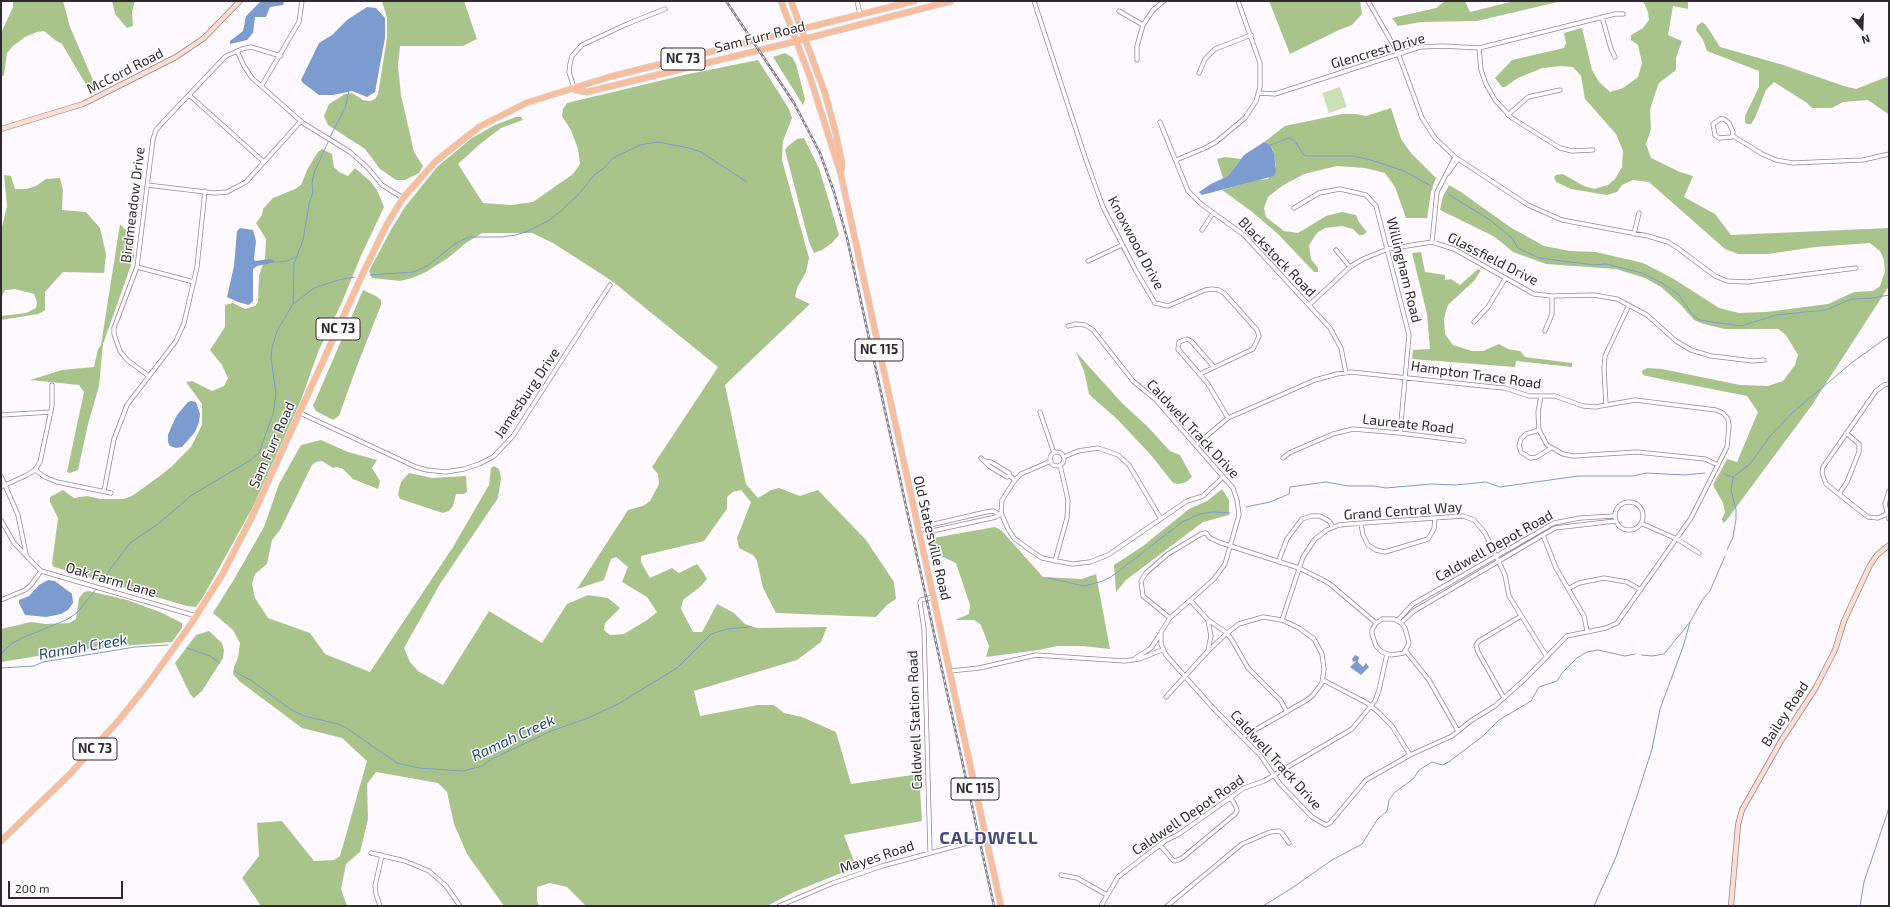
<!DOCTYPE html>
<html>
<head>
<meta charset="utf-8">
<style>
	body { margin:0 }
	#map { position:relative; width:1890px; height:907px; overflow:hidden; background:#fdf9fe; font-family:"Exo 2",sans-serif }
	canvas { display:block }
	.frame { position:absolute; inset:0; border:2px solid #302932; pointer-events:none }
	.north { position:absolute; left:1842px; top:8px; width:40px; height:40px; -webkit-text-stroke:3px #fff; paint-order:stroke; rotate:161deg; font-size:11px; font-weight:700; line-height:16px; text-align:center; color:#302932 }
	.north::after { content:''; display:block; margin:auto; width:14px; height:18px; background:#302932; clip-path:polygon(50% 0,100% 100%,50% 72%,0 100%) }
	.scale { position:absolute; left:8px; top:881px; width:115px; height:18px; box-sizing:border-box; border:2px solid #302932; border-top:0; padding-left:5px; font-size:12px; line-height:14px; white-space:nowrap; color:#302932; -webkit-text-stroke:3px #fff; paint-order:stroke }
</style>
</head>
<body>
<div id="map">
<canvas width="1890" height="907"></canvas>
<div class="frame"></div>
<div class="north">N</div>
<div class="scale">200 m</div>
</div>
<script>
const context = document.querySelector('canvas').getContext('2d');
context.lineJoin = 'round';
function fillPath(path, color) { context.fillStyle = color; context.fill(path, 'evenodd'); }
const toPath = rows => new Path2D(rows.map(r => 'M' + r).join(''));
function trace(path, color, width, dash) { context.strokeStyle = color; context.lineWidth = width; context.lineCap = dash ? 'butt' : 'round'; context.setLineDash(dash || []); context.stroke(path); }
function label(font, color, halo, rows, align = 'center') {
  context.font = font + ' "Exo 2",sans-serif'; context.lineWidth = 3; context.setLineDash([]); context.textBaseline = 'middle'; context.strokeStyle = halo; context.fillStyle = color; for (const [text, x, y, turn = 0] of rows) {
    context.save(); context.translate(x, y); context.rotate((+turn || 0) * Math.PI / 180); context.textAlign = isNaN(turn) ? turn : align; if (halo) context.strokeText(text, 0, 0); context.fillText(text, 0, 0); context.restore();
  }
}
const green = toPath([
	[1340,87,1347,107,1329,113,1322,93]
]);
const forest = toPath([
	[13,1,63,1,70,27,96,87,95,93,91,93,62,44,55,40,44,31,37,32,25,37,13,46,7,53,4,75,1,77,1,33,13,7],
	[112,1,135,1,132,12,133,26,127,28,115,14],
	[382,1,464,1,477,39,463,46,400,46,398,66,401,95,414,152,423,166,419,173,405,180,396,180,380,169,365,149,328,125,324,116,329,104,345,94,352,93,363,100,370,101,375,99,378,94,387,38,387,18],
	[1269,1,1360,1,1362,14,1352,25,1339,30,1290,54],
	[1445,1,1465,1,1470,12,1514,1,1562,1,1477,21,1421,22,1398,26,1392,18,1436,8],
	[1643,1,1688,1,1688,9,1673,6,1668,35,1682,41,1676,58,1676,70,1659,83,1656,91,1650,110,1651,129,1646,144,1651,158,1680,172,1693,176,1684,197,1715,214,1731,235,1889,228,1889,286,1812,405,1726,521,1723,523,1722,519,1725,512,1723,503,1713,485,1727,459,1737,462,1758,412,1747,396,1651,377,1643,375,1642,371,1647,368,1662,369,1740,385,1768,386,1783,381,1795,365,1798,355,1786,335,1778,329,1725,329,1704,324,1694,320,1680,304,1661,287,1645,278,1616,269,1546,264,1513,252,1495,237,1440,210,1443,196,1449,185,1461,192,1510,227,1544,246,1570,251,1596,252,1643,263,1674,279,1719,308,1739,313,1766,312,1828,304,1854,292,1873,291,1880,286,1885,271,1884,260,1880,251,1870,243,1815,247,1768,254,1738,254,1725,249,1649,182,1633,180,1622,185,1617,192,1607,195,1571,189,1556,182,1554,177,1556,175,1563,174,1584,186,1594,189,1608,185,1615,179,1622,167,1623,151,1616,134,1585,99,1581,76,1573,67,1561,66,1542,68,1518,78,1505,87,1502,87,1495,78,1512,60,1564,48,1566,43,1564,33,1582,28,1592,70,1599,82,1610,92,1623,88,1638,77,1642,63,1638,45,1631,40,1631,35,1643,28,1649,20,1648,12],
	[1702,22,1706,25,1720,47,1780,64,1844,86,1856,89,1889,76,1889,119,1888,114,1868,100,1843,102,1832,108,1812,108,1807,103,1774,82,1766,90,1755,118,1751,124,1747,124,1745,122,1745,116,1759,87,1759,71,1707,51,1703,40,1696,30,1697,26],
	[785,53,792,57,796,64,805,99,803,105,773,57],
	[758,60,789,109,792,118,783,141,782,160,809,258,806,272,797,288,795,297,810,304,725,385,746,484,758,498,771,490,779,488,800,496,818,490,866,540,894,582,896,599,887,605,876,617,776,613,763,588,757,561,753,555,739,548,737,538,751,502,741,490,733,492,727,497,727,509,704,541,641,556,641,562,650,578,672,568,679,573,697,564,703,572,707,579,701,586,683,600,681,609,693,632,702,632,717,604,734,613,745,624,757,628,827,627,821,642,797,660,694,691,700,716,758,705,774,705,784,713,802,717,836,732,851,784,919,774,922,821,844,835,856,867,794,892,767,906,586,906,567,887,550,883,537,887,537,901,539,906,504,906,467,854,454,824,447,792,438,783,376,772,367,784,368,819,360,852,346,864,341,889,347,906,261,906,242,878,259,856,257,823,282,821,314,861,334,860,340,856,367,761,342,738,302,728,239,681,233,674,234,667,238,658,240,643,233,630,213,613,233,581,264,527,279,484,301,445,321,440,348,452,377,460,372,468,380,481,378,489,353,479,343,469,337,467,333,468,322,461,316,462,312,465,280,530,272,540,267,564,255,574,252,584,255,598,268,618,310,633,325,654,370,672,453,547,489,485,491,468,494,466,499,469,501,478,498,498,440,584,404,648,410,662,418,671,443,685,489,611,542,643,567,604,588,595,608,598,620,608,605,623,604,630,610,635,624,634,647,620,657,612,647,597,622,582,628,567,616,557,611,559,604,580,577,589,628,510,643,506,650,501,659,484,658,474,652,467,718,367,612,281,553,243,532,233,482,233,466,243,448,258,426,272,412,278,400,281,372,278,369,271,392,228,405,207,437,167,472,138,495,125,516,117,521,117,523,120,501,128,480,144,458,164,483,203,511,205,533,202,573,174,580,164,578,149,571,130,562,116,563,109,567,103,684,75],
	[1391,108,1401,139,1411,153,1436,178,1431,192,1427,218,1406,218,1395,187,1385,173,1365,168,1337,166,1304,174,1282,186,1268,197,1264,208,1266,217,1284,231,1298,233,1326,216,1342,212,1356,215,1359,222,1367,232,1363,235,1359,235,1353,229,1342,226,1325,228,1317,233,1309,245,1311,259,1318,268,1318,272,1314,272,1278,234,1251,211,1222,190,1257,180,1268,179,1276,167,1273,150,1270,145,1264,142,1285,126,1342,114,1356,114,1366,116],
	[804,138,819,168,839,235,832,243,822,250,814,253,809,242,785,150,788,146,797,139],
	[322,149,332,154,334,167,339,172,348,176,355,168,370,181,377,190,384,207,360,258,342,302,318,352,301,400,254,505,203,597,196,607,187,606,54,567,52,564,58,518,50,502,50,497,63,490,74,498,87,496,101,499,123,499,132,496,157,478,171,467,191,447,202,425,202,404,186,382,192,381,212,391,224,386,228,378,222,365,210,350,225,327,225,305,233,303,245,309,255,306,258,302,259,276,265,258,266,239,256,223,262,215,263,209,273,198,295,189,301,185,308,168,318,152],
	[1225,157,1241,159,1228,176,1223,178,1217,159],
	[4,175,11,176,15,189,26,189,36,186,46,179,60,178,63,190,62,210,86,212,100,228,106,254,104,273,63,272,45,292,45,310,42,312,38,314,1,320,1,316,26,313,36,308,37,302,34,294,15,289,5,290,1,298,1,231,7,206],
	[120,224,132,236,134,257,103,344,99,386,88,424,78,470,70,473,67,472,84,392,79,385,30,380,62,370,94,367,98,349,101,345],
	[1421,252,1425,272,1445,275,1445,280,1451,279,1460,285,1478,269,1481,270,1475,280,1448,305,1446,311,1444,319,1445,334,1453,345,1472,351,1483,351,1499,344,1508,349,1520,351,1525,357,1572,363,1572,367,1516,361,1515,367,1412,359,1413,350,1430,349,1427,314,1412,253],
	[363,290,376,296,381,300,381,305,357,366,339,416,333,420,316,411,313,406],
	[1076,352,1122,403,1148,427,1170,451,1180,455,1192,477,1186,482,1179,484,1173,483,1150,454,1117,419,1093,398,1089,394,1084,371],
	[409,473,432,478,466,476,467,492,464,494,456,494,453,506,449,511,443,513,400,499,398,494,401,482],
	[1222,489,1229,500,1229,515,1203,522,1126,580,1116,592,1114,565,1143,546,1189,509,1207,501],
	[995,527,1002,531,1043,577,1082,579,1096,574,1110,649,1082,646,1057,646,1039,650,986,657,989,646,981,625,974,620,955,620,969,614,970,605,956,563,943,557,933,554,933,538],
	[89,591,127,600,160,612,182,623,182,628,172,642,75,650,1,662,1,629,31,622,46,624,69,623,76,619,79,598,84,592],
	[209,631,222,643,224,650,223,658,202,691,194,698,190,694,175,663,196,635]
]);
const water = toPath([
	[261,1,283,1,284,3,283,5,270,7,266,17,255,17,253,33,247,40,230,44,230,41,243,31,246,16],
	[367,7,376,8,385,18,385,38,375,92,367,97,352,91,333,95,319,95,303,83,301,80,319,43,332,35,347,20],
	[1264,142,1270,145,1274,153,1276,171,1274,176,1202,195,1199,192,1211,184,1228,176,1244,155],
	[240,228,253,230,256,241,254,259,255,261,271,259,276,262,257,266,253,269,253,301,249,305,238,302,227,297,234,266,237,231],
	[191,401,196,402,200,414,199,422,195,432,182,447,176,448,170,446,168,442,168,435,172,425,177,415,188,402],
	[48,580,55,581,72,594,73,603,68,610,61,614,46,617,25,615,19,603,19,600,29,596,39,585],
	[1355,655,1359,657,1358,662,1363,667,1366,663,1369,667,1361,675,1350,667,1356,661,1353,662,1352,659]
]);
const stream = toPath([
	[330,137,345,108,349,91],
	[1270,145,1289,138,1295,141,1303,154,1306,156,1353,156,1371,160,1404,171,1431,186],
	[1448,194,1490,220,1512,238,1518,248,1539,258,1594,265,1606,264,1642,273,1662,283,1679,295,1691,313,1699,320,1741,326,1776,315,1826,310,1851,299,1873,298,1889,295],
	[276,262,287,261,296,257],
	[370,275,414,272,427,266,456,243,469,237,502,237,516,235,528,231,548,221,561,211,579,194,594,175,604,168,613,158,640,145,658,142,689,148,701,152,747,182],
	[293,304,314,288,338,280,355,277],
	[1724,474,1733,477],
	[1246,507,1270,502,1289,494,1290,487,1326,482,1348,486,1374,486,1386,488,1431,484,1456,485,1486,482,1500,487,1578,476,1633,476,1646,473,1685,475,1705,473],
	[1727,550,1733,537,1736,519,1736,510,1731,490,1733,477,1750,464,1771,435,1793,412,1854,361,1889,336],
	[1048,578,1084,586,1100,582,1111,577,1182,522,1200,514,1213,512,1230,513],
	[100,583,130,543,158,524,192,495,249,461,259,453,273,414,276,394,271,358,272,348,277,331,293,304,294,264,303,240,309,204,313,192,312,183,314,173,328,142],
	[187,648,210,656,220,663],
	[1,654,11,644,22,638,66,620,77,613,96,589],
	[1642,655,1652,656,1664,654,1690,622,1703,599,1710,591,1725,556],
	[1,668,34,666,43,662,135,647,168,645],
	[234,671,252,681,290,709,304,716,338,724,345,727,397,763,419,768,463,771,482,766,492,759,551,731,586,719,618,704,677,668,711,634,727,629,749,627],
	[1263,906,1292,888,1332,860,1362,844,1377,820,1387,811,1389,800,1395,792,1413,779,1419,770,1432,762,1443,765,1450,761,1483,736,1499,720,1531,701,1539,687,1557,681,1562,673,1577,658,1587,652,1598,650,1625,656,1635,654],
	[1594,906,1616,857,1637,796,1652,749,1660,709,1683,647,1690,622],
	[1860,906,1864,882,1889,808]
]);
const street = toPath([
	[857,1,860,14],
	[1034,1,1085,157,1103,207,1136,271,1155,303,1168,306,1205,290,1212,289,1219,290,1225,294,1257,330,1259,336,1253,349,1200,374],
	[1368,1,1398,53,1422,118,1435,138,1455,157,1528,205,1562,220,1648,236,1668,242,1679,249,1715,276,1727,281,1747,282,1856,268],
	[1119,11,1143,25],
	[1602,17,1611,49,1615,57],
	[1479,48,1481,70,1486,84,1495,100,1512,118,1560,148,1572,151,1593,150],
	[237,51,244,66,252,78,303,123,350,152,368,168,382,185,403,198],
	[1137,60,1137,46,1143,25,1153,10,1164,1],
	[1199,73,1205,59,1215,49,1251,35],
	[262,85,299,22,302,1],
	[574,88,569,72,570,64,572,56,582,45,627,24,665,9],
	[1259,93,1275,94,1420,47,1443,46,1479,48,1615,14,1623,14],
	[189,95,264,162],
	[1508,115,1528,97,1560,90],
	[1720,119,1724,119,1729,123,1733,132,1732,137,1719,138,1715,135,1713,124,1720,119],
	[1160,122,1188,191,1201,204,1244,235,1330,328,1341,348,1346,373],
	[1733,136,1762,154,1776,160,1793,163,1863,160,1889,154],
	[1176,160,1205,148,1216,142,1245,118,1256,101,1260,87,1260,63,1238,1],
	[1448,173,1458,159],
	[147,185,214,193,227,192,246,182,301,121],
	[1294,208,1319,193,1340,189,1366,195,1376,206,1409,335,1400,433],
	[1202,230,1213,213],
	[1634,234,1639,213],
	[1432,242,1437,192,1455,157],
	[1336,250,1350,267],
	[1088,261,1122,245],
	[137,267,194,282],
	[1309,305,1350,267,1363,259,1388,249,1432,242,1454,249,1534,294,1552,296,1594,295,1617,299,1647,315,1676,341,1691,350,1711,356,1753,361,1764,360],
	[1474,322,1488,307,1505,279],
	[1068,326,1076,324,1085,325,1093,330,1133,381,1156,400,1233,488,1237,500,1239,515,1225,564,1214,579,1170,618,1161,632,1161,644,1166,655,1213,708,1260,755,1280,784,1312,817,1326,825,1330,823,1366,780,1410,755,1452,736,1472,720,1495,706,1525,679,1567,636,1606,628,1617,623,1691,518,1727,447,1729,426,1728,419,1723,413,1716,410,1635,400,1595,407,1583,406,1555,396,1529,396,1505,388,1493,387,1351,372,1337,374,1315,380,1228,418,1196,445],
	[1545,331,1552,314,1552,296],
	[1214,367,1191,341,1187,339,1179,342,1178,349,1208,384,1228,418],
	[149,376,127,360,120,351,114,334,114,328,137,267,153,139,156,130,164,121,226,56,242,49,251,47,281,56],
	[1541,396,1538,412,1539,430,1547,445,1563,454,1573,456,1637,452,1705,459,1718,465],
	[1606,405,1604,369,1605,356,1629,305],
	[1040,412,1054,453],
	[300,413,416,467,427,470,446,472,464,469,479,464,493,457,513,436,610,285],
	[1,415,51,412],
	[1539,430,1526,434,1521,439,1519,446,1521,452,1530,458,1537,457,1551,448],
	'1050 459a7 7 0 1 1 14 0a7 7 0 1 1-14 0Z',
	[1064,457,1078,451,1098,448,1118,455,1129,465,1161,519],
	[981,458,989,466,1007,477,1010,476],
	[1283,458,1289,453,1333,434,1353,429,1400,433,1464,441],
	[986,461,991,462,1009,473,1010,476,1015,480],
	[1051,461,1021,474,1015,480,1002,500,1001,513,1008,529,1014,538,1030,550,1042,558,1072,564,1090,562,1108,555,1187,501,1203,496,1223,477],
	[35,470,45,477,57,482,111,493],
	[1,476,18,515,26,554],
	[1,487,27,475,35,470,40,462,52,406,52,385],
	[104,491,114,439,127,405,176,341,184,323,197,267,205,191],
	[1889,491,1885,504,1889,519],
	[1839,494,1847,482,1859,452,1859,444,1846,433],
	'1615 516a14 14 0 1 1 28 0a14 14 0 1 1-28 0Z',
	[1887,514,1878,518,1868,517,1826,484,1822,473,1823,467,1876,391,1884,385,1889,384],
	[1,520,14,543,41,571,196,616],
	[1361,524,1363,535,1368,545,1376,550,1385,552,1428,539,1434,529,1435,518],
	[1643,524,1677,539,1699,553],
	[925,529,932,531,996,517,1000,514],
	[918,531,925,529,930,525,986,512,994,511,998,514],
	[1543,535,1556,568,1584,616,1587,631],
	[1055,561,1067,518,1068,500,1060,465],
	[1278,562,1287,539,1302,519,1311,516,1320,516,1329,521,1333,527],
	[1568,589,1579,583,1604,578,1627,582,1641,590],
	[1,600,25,590,31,585,41,571],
	[1190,600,1208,620,1227,633,1232,640,1248,668,1281,701,1287,712],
	[1170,618,1143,596,1141,581,1146,573,1168,554,1201,534,1206,533,1210,538,1221,543,1299,568,1323,580,1330,584,1376,623],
	[1382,619,1394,619,1401,623,1405,628,1409,643,1404,653,1391,655,1382,652,1376,646,1372,634,1372,630,1376,623,1382,619],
	[1282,620,1303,557,1315,539,1327,530,1339,525,1349,524,1463,516,1474,520,1485,533,1505,575,1509,596,1547,657],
	[1208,621,1211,636,1208,650],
	[1397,621,1413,604,1554,523,1580,518,1613,516],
	[1401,623,1414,611,1555,528,1615,521],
	[1405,650,1429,680,1458,731],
	[1134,659,1151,648,1161,633],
	[950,671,979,668,1036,655,1124,661,1139,659,1162,650],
	[1323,680,1367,703,1378,712,1392,726,1410,755],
	[1166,697,1208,651,1227,633,1239,624,1263,617,1282,620,1299,628,1314,639,1322,654,1324,669,1322,683,1313,695,1307,700,1243,737],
	[1504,698,1478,652,1476,645,1479,641,1521,616],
	[1160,845,1172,859,1174,861,1181,859,1235,814,1237,811,1236,807,1231,798],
	[930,852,924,629,920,602,921,600,933,597],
	[371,853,405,861,429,871,446,886,460,906],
	[1061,875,1077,878,1107,895],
	[380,906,376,894,375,886,382,855],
	[779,906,833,883,882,866,986,838],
	[1101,906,1118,877,1165,841,1179,834,1244,788,1264,781,1352,729,1375,701,1379,690,1387,654],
	[1167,906,1242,844,1270,832,1279,831,1282,833,1289,843]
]);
const secondary = toPath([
	[1,129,83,104,176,57,204,38,240,1],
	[1731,906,1738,825,1742,810,1781,741,1815,689,1835,650,1844,621,1870,565,1877,555,1889,545]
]);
const primary = toPath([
	[781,1,810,77,841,175,1001,906],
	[791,1,825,93,835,130,842,163,841,173],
	[575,90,587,92,789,43,951,1],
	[1,841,70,774,119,720,148,684,191,624,222,575,251,519,365,269,387,224,403,198,436,161,479,127,526,103,609,77,914,1]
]);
const rail = toPath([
	[726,1,794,103,820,153,834,192,847,238,994,906]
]);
const shields = [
	[683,59,44],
	[338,329,44],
	[879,350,48],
	[95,749,44],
	[975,789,48]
];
const shieldNames = [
	["NC 73",683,59],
	["NC 73",338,329],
	["NC 115",879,350],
	["NC 73",95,749],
	["NC 115",975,789]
];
const streetNames = [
	["Sam Furr Road",760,37,-14],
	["Glencrest Drive",1378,51,-16],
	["McCord Road",125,71,-27],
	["Birdmeadow Drive",133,205,-83],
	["Knoxwood Drive",1136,243,62],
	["Blackstock Road",1277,257,46],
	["Glassfield Drive",1493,259,27],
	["Willingham Road",1404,270,76],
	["Hampton Trace Road",1476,375,8],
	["Jamesburg Drive",527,393,-56],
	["Laureate Road",1408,424,6],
	["Caldwell Track Drive",1193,429,47],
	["Sam Furr Road",272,445,-66],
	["Grand Central Way",1403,511,-4],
	["Old Statesville Road",932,538,77],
	["Caldwell Depot Road",1494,546,-29],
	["Oak Farm Lane",111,580,16],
	["Bailey Road",1785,714,-57],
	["Caldwell Station Road",915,720,-92],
	["Caldwell Track Drive",1276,760,48],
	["Caldwell Depot Road",1188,815,-34],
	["Mayes Road",877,857,-18]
];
const waterNames = [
	["Ramah Creek",83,647,-10],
	["Ramah Creek",513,738,-25]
];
const districtNames = [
	["CALDWELL",989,838]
];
fillPath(green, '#cbe1b5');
fillPath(forest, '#a9c48b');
fillPath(water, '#7c9ccf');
trace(stream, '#7c9ccf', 1);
trace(street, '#96859b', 5);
trace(secondary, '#96859b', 6);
trace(primary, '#d6d4d6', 7);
trace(street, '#fff', 3.5);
trace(secondary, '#fcdecd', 4.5);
trace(primary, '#f8bd9b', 5.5);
trace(rail, '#847e86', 2.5);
trace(rail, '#fff', 1, [3]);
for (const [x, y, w] of shields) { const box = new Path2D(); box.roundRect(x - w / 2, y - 11, w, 22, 3); context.fillStyle = '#fff'; context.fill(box); trace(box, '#302932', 1); }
label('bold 13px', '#302932', null, shieldNames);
label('14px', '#302932', '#fff', streetNames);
label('italic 15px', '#1f4584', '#fff', waterNames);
context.letterSpacing = '1px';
label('bold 18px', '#484a87', '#fff', districtNames);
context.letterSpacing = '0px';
</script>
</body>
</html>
